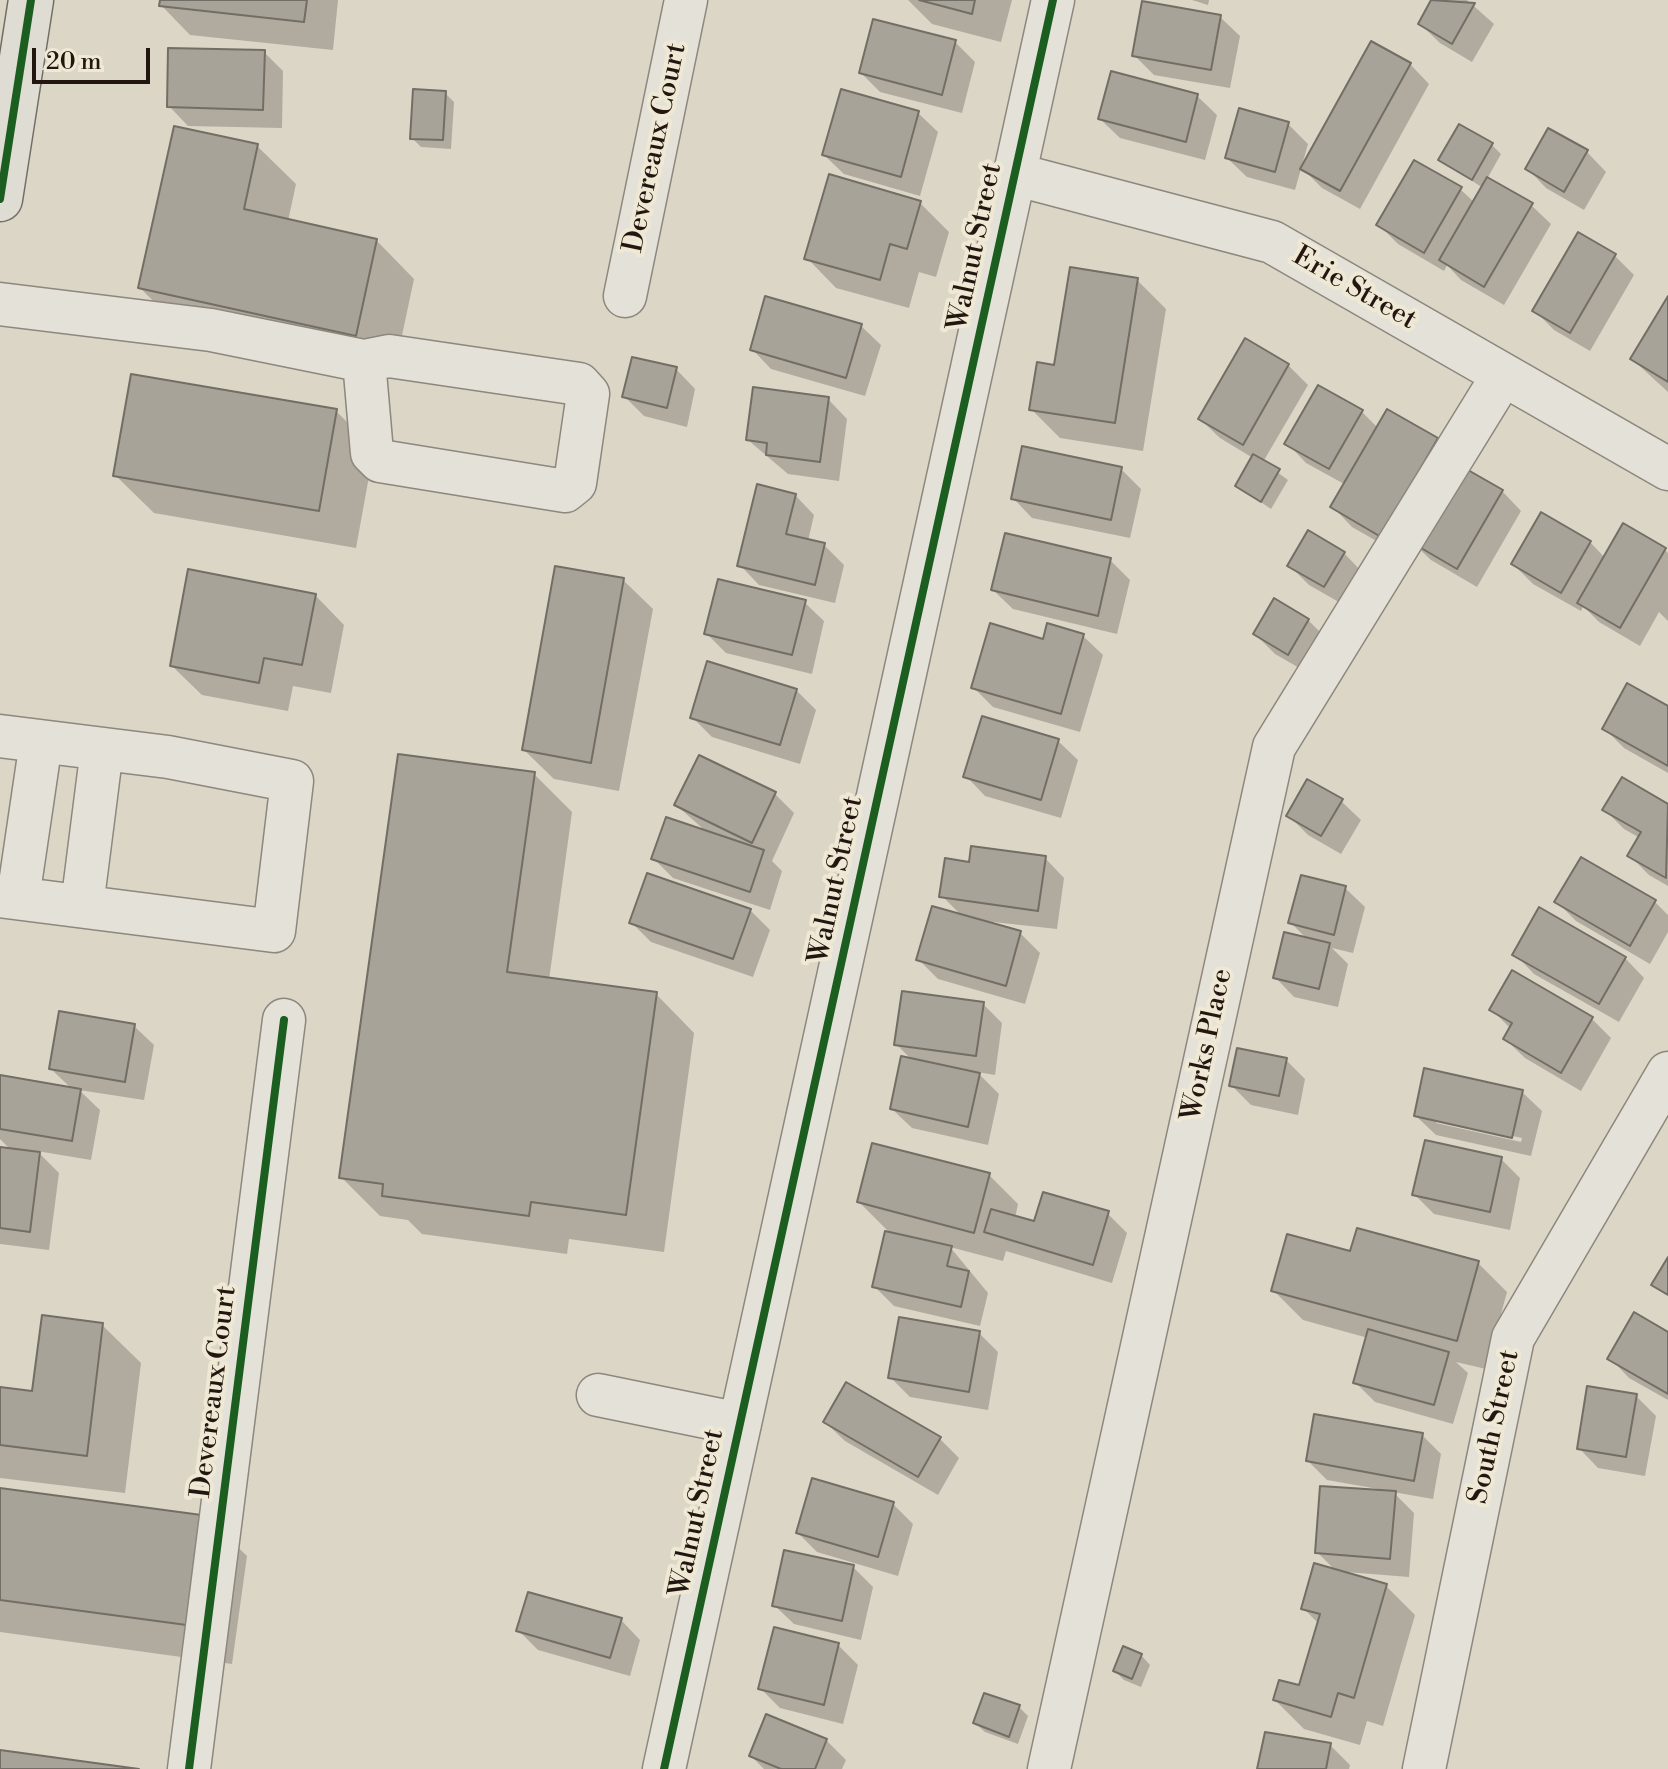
<!DOCTYPE html>
<html>
<head>
<meta charset="utf-8">
<style>
	body { margin:0 }
	#map { position:relative; width:1668px; height:1769px; overflow:hidden; background:#dcd6c6; font-family:"Libre Bodoni",serif }
	canvas { display:block }
	.scale { position:absolute; left:32px; top:48px; width:118px; height:36px; box-sizing:border-box; border:4px solid #231610; border-top:0; padding-left:10px; font-size:24px; line-height:28px; white-space:nowrap; color:#231610; -webkit-text-stroke:6px #eee8d4; paint-order:stroke }
</style>
</head>
<body>
<div id="map">
<canvas width="1668" height="1769"></canvas>
<div class="scale">20 m</div>
</div>
<script>
const context = document.querySelector('canvas').getContext('2d');
context.lineJoin = 'round';
function fillPath(path, color) { context.fillStyle = color; context.fill(path, 'evenodd'); }
const toPath = rows => new Path2D(rows.map(r => 'M' + r).join(''));
function trace(path, color, width, dash) { context.strokeStyle = color; context.lineWidth = width; context.lineCap = dash ? 'butt' : 'round'; context.setLineDash(dash || []); context.stroke(path); }
function label(font, color, halo, rows, align = 'center') {
  context.font = font + ' "Libre Bodoni",serif'; context.lineWidth = 8; context.setLineDash([]); context.textBaseline = 'middle'; context.strokeStyle = halo; context.fillStyle = color; for (const [text, x, y, turn = 0] of rows) {
    context.save(); context.translate(x, y); context.rotate((+turn || 0) * Math.PI / 180); context.textAlign = isNaN(turn) ? turn : align; if (halo) context.strokeText(text, 0, 0); context.fillText(text, 0, 0); context.restore();
  }
}
const shadow = toPath([
	[162,0,338,0,333,50,190,35,161,5],
	[908,0,1012,0,1001,42,932,24],
	[1192,0,1209,0,1208,5],
	[1434,0,1467,0,1494,24,1472,62,1440,43,1420,24],
	[1220,17,1240,36,1230,88,1154,75,1134,55],
	[955,42,975,62,962,113,880,92,861,73],
	[264,52,283,71,282,128,188,126,169,106],
	[1410,64,1429,84,1360,209,1322,188,1303,169],
	[445,93,454,102,451,149,421,147,412,138],
	[1197,96,1217,115,1205,160,1120,138,1100,119],
	[918,113,938,132,920,196,844,174,824,155],
	[1288,124,1308,144,1295,190,1247,177,1227,158],
	[1492,145,1501,154,1487,179,1531,205,1551,224,1504,305,1461,280,1447,265,1444,271,1398,244,1379,225,1460,189,1475,203,1483,188,1440,160],
	[257,146,296,184,288,221,376,240,414,279,394,373,179,326,140,288],
	[1587,152,1606,172,1584,210,1546,188,1527,168],
	[920,203,949,232,936,277,919,272,909,308,836,288,807,258],
	[1615,256,1634,275,1590,351,1554,330,1535,311],
	[1137,280,1166,309,1143,451,1060,438,1031,409,1056,367],
	[1668,299,1668,392,1632,359],
	[861,326,881,345,865,396,771,369,752,349],
	[1245,341,1288,365,1308,385,1263,462,1288,480,1271,509,1237,486,1253,458,1220,438,1200,419],
	[676,369,695,389,687,427,644,416,625,397],
	[828,399,847,419,839,481,788,474,748,440],
	[336,411,374,449,356,548,154,513,115,475],
	[1361,411,1378,428,1388,411,1437,440,1457,459,1454,464,1502,491,1521,511,1477,587,1431,560,1410,540,1401,555,1352,527,1333,507,1346,485,1306,463,1287,443],
	[1121,469,1141,489,1130,538,1032,518,1013,498],
	[795,495,814,515,808,541,824,545,844,565,835,603,759,585,740,565],
	[1590,542,1605,558,1665,550,1668,553,1668,621,1659,612,1640,646,1599,622,1583,606,1581,611,1533,584,1513,564],
	[1344,553,1363,573,1344,605,1309,585,1290,566],
	[1110,560,1130,580,1117,634,1013,609,993,590],
	[623,580,653,609,619,791,554,779,524,750],
	[315,595,344,625,331,693,293,686,288,711,202,695,172,666],
	[804,602,824,621,812,674,726,653,706,633],
	[1308,620,1328,640,1308,673,1275,654,1255,634],
	[1083,636,1103,655,1080,732,993,707,973,687,1044,641],
	[796,690,816,710,800,764,712,737,693,718],
	[1668,708,1668,773,1624,748,1604,728],
	[1058,741,1078,760,1061,818,985,796,966,776],
	[534,774,572,812,549,980,656,994,694,1033,664,1252,569,1239,567,1254,422,1234,408,1220,380,1216,341,1177],
	[1622,780,1668,806,1668,886,1649,875,1630,856,1640,838,1624,829,1605,810],
	[775,794,794,813,772,861,782,871,770,910,673,878,654,859,709,834,676,805],
	[1341,801,1361,820,1341,854,1308,835,1288,815],
	[1045,858,1064,878,1057,929,975,920,1020,933,1040,953,1025,1004,938,979,918,959,962,916,942,896,970,864],
	[1345,888,1365,907,1353,953,1332,948,1348,964,1338,1007,1294,997,1275,977,1308,940,1291,923],
	[1557,902,1655,902,1668,915,1668,932,1650,964,1576,921],
	[750,910,770,930,753,977,651,942,632,923],
	[1515,954,1625,958,1644,978,1619,1022,1534,974],
	[983,1004,1002,1023,995,1075,977,1072,999,1094,988,1145,912,1128,892,1109,912,1060,896,1044],
	[1491,1009,1592,1019,1611,1038,1581,1091,1525,1058,1505,1039,1511,1029],
	[134,1026,154,1045,144,1100,79,1090,100,1110,91,1160,37,1151,59,1173,49,1250,0,1244,0,1149,11,1150,0,1139,0,1078,72,1089,51,1069],
	[1286,1060,1305,1079,1298,1115,1251,1105,1231,1085],
	[1522,1092,1542,1111,1531,1156,1436,1135,1416,1116],
	[1436,1119,1522,1138,1521,1142,1436,1123],
	[1501,1159,1520,1178,1510,1230,1434,1214,1415,1195],
	[989,1175,1018,1204,1015,1218,1035,1224,1107,1213,1127,1233,1112,1283,1006,1251,1003,1261,950,1247,988,1293,980,1326,894,1306,874,1286,893,1236,859,1202],
	[1351,1254,1478,1263,1507,1292,1486,1369,1456,1362,1468,1373,1453,1424,1375,1402,1355,1382,1368,1338,1303,1320,1274,1291],
	[102,1325,141,1363,125,1493,0,1478,0,1389,34,1393],
	[979,1333,998,1352,988,1410,910,1397,890,1377],
	[1668,1334,1668,1400,1629,1378,1610,1358],
	[1636,1396,1656,1416,1645,1476,1598,1468,1579,1448],
	[825,1422,940,1439,959,1458,938,1495,845,1441],
	[1422,1435,1441,1454,1433,1499,1393,1492,1414,1513,1409,1577,1346,1572,1386,1586,1415,1615,1383,1726,1367,1721,1360,1745,1304,1729,1275,1700,1300,1688,1319,1624,1303,1608,1336,1571,1317,1552,1378,1489,1327,1480,1308,1461],
	[0,1490,208,1518,247,1556,232,1664,0,1632],
	[893,1504,913,1524,898,1576,817,1552,798,1533],
	[853,1567,873,1587,861,1640,794,1624,774,1605],
	[621,1620,640,1640,630,1676,538,1650,518,1630],
	[838,1645,858,1665,843,1724,780,1708,761,1689],
	[1141,1655,1150,1665,1141,1687,1124,1680,1115,1671],
	[1019,1707,1028,1716,1018,1744,985,1732,975,1723],
	[826,1740,846,1760,842,1769,764,1769,751,1756],
	[1330,1745,1350,1765,1349,1769,1259,1769]
]);
const building = toPath([
	[160,0,307,0,304,22,159,6,160,0],
	[919,0,975,0,972,14,919,0],
	[1431,0,1475,3,1452,44,1418,24,1431,0],
	[1142,1,1221,15,1211,70,1132,56,1142,1],
	[873,19,956,40,942,95,859,73,873,19],
	[1371,41,1411,63,1340,191,1300,169,1371,41],
	[168,48,265,50,263,110,167,107,168,48],
	[1111,71,1198,94,1186,142,1098,119,1111,71],
	[413,89,446,91,443,140,410,139,413,89],
	[841,89,919,111,901,177,822,155,841,89],
	[1239,108,1289,122,1275,172,1225,158,1239,108],
	[1459,124,1493,143,1472,180,1438,160,1459,124],
	[174,126,258,144,244,209,377,239,356,336,138,288,174,126],
	[1548,128,1588,150,1564,192,1525,169,1548,128],
	[1414,160,1462,187,1424,253,1376,225,1414,160],
	[829,174,921,201,907,249,890,244,880,280,804,259,829,174],
	[1487,177,1533,203,1484,287,1439,260,1487,177],
	[1578,232,1616,254,1570,333,1532,311,1578,232],
	[1070,267,1138,278,1115,423,1029,410,1037,362,1054,365,1070,267],
	[765,296,862,324,846,378,750,350,765,296],
	[1668,296,1668,382,1630,359,1668,296],
	[1245,338,1289,364,1243,445,1198,419,1245,338],
	[632,357,677,367,667,408,622,397,632,357],
	[131,374,337,409,319,511,113,476,131,374],
	[1318,385,1363,410,1329,469,1284,444,1318,385],
	[753,387,829,397,820,462,766,455,767,443,746,440,753,387],
	[1387,409,1438,438,1381,537,1330,507,1387,409],
	[1022,446,1122,467,1111,520,1011,499,1022,446],
	[1253,454,1280,469,1261,502,1235,486,1253,454],
	[1454,462,1503,490,1457,569,1409,541,1454,462],
	[757,484,796,494,786,534,825,543,815,585,737,566,757,484],
	[1541,512,1591,541,1561,593,1511,564,1541,512],
	[1623,523,1666,548,1620,628,1577,603,1623,523],
	[1308,530,1345,552,1324,587,1287,566,1308,530],
	[1005,533,1111,558,1098,616,991,590,1005,533],
	[555,566,624,578,591,763,522,750,555,566],
	[188,569,316,594,302,665,264,658,259,683,170,666,188,569],
	[718,579,806,600,792,655,704,634,718,579],
	[1274,598,1309,619,1288,655,1253,634,1274,598],
	[990,623,1043,639,1047,623,1084,634,1061,714,971,688,990,623],
	[707,661,797,689,780,745,690,718,707,661],
	[1627,683,1668,706,1668,766,1602,729,1627,683],
	[982,716,1059,739,1041,800,963,777,982,716],
	[398,754,535,772,507,972,657,992,626,1215,531,1202,529,1216,382,1196,383,1184,339,1178,398,754],
	[699,755,776,792,752,843,674,805,699,755],
	[1622,777,1668,804,1666,878,1627,856,1641,832,1602,810,1622,777],
	[1307,779,1343,799,1321,836,1286,816,1307,779],
	[666,817,764,850,750,892,651,859,666,817],
	[971,846,1046,856,1038,911,939,897,945,858,969,862,971,846],
	[1581,857,1656,900,1630,946,1554,902,1581,857],
	[647,873,751,909,733,959,629,923,647,873],
	[1301,875,1346,886,1334,935,1288,923,1301,875],
	[932,906,1021,931,1006,986,916,960,932,906],
	[1539,907,1626,957,1599,1004,1512,955,1539,907],
	[1284,932,1330,943,1319,989,1273,978,1284,932],
	[1512,970,1593,1017,1561,1073,1503,1039,1512,1023,1489,1010,1512,970],
	[902,991,984,1002,976,1056,894,1045,902,991],
	[59,1011,135,1024,125,1082,49,1069,59,1011],
	[1237,1048,1287,1058,1279,1096,1229,1086,1237,1048],
	[901,1056,980,1073,968,1127,890,1109,901,1056],
	[1424,1068,1523,1090,1512,1138,1414,1116,1424,1068],
	[0,1075,81,1089,72,1141,0,1129,0,1075],
	[1425,1140,1502,1157,1490,1212,1412,1195,1425,1140],
	[872,1143,990,1173,974,1233,857,1202,872,1143],
	[0,1147,40,1152,30,1232,0,1228,0,1147],
	[1043,1192,1109,1211,1093,1265,984,1232,991,1209,1034,1221,1043,1192],
	[1357,1228,1479,1261,1457,1341,1271,1291,1287,1234,1350,1251,1357,1228],
	[885,1231,952,1246,947,1266,969,1271,961,1307,872,1287,885,1231],
	[1668,1257,1668,1295,1651,1285,1668,1257],
	[1634,1312,1668,1332,1668,1394,1607,1359,1634,1312],
	[42,1315,103,1323,87,1456,0,1445,0,1387,32,1391,42,1315],
	[899,1317,980,1331,969,1392,888,1378,899,1317],
	[1368,1329,1449,1352,1434,1405,1353,1383,1368,1329],
	[846,1382,941,1437,918,1477,823,1422,846,1382],
	[1587,1386,1637,1394,1626,1457,1577,1449,1587,1386],
	[1314,1414,1423,1433,1414,1481,1306,1461,1314,1414],
	[812,1478,894,1502,878,1557,796,1533,812,1478],
	[1320,1486,1396,1491,1390,1559,1315,1553,1320,1486],
	[0,1488,209,1516,194,1626,0,1600,0,1488],
	[784,1550,854,1565,842,1621,772,1606,784,1550],
	[1314,1563,1387,1584,1354,1698,1338,1693,1331,1717,1273,1700,1279,1680,1299,1685,1320,1614,1301,1609,1314,1563],
	[528,1592,622,1618,610,1658,516,1631,528,1592],
	[774,1627,839,1643,824,1705,758,1689,774,1627],
	[1123,1646,1142,1654,1132,1679,1113,1671,1123,1646],
	[984,1693,1020,1705,1009,1737,973,1723,984,1693],
	[766,1714,827,1739,815,1769,781,1769,749,1756,766,1714],
	[1265,1732,1331,1743,1326,1769,1257,1769,1265,1732],
	[0,1750,139,1769,0,1769,0,1750]
]);
const minor = toPath([
	[1014,174,1272,242,1668,469],
	[625,296,686,0],
	[0,304,211,330,364,361,389,356,579,384,588,394,575,483,565,491,380,461,372,453,364,361],
	[0,736,168,757,292,781,274,931,0,896],
	[18,898,41,742],
	[82,906,102,749],
	[598,1395,740,1424],
	[189,1769,284,1020],
	[664,1769,1053,0],
	[1049,1769,1274,747,1503,375],
	[1424,1769,1513,1338,1668,1073]
]);
const highway = toPath([
	[0,199,31,0]
]);
const cycleway = toPath([
	[0,199,31,0],
	[189,1769,284,1020],
	[664,1769,1053,0]
]);
const streetNames = [
	["Devereaux Court",656,148,-78],
	["Walnut Street",976,247,-78],
	["Erie Street",1354,289,30],
	["Walnut Street",837,880,-78],
	["Works Place",1208,1045,-78],
	["Devereaux Court",215,1392,-83],
	["South Street",1495,1427,-78],
	["Walnut Street",698,1513,-78]
];
fillPath(shadow, '#0003');
fillPath(building, '#a8a399');
trace(building, '#736e65', 2);
trace(minor, '#8d877e', 45);
trace(highway, '#736e65', 47);
trace(minor, '#e4e1d9', 42);
trace(highway, '#dfdcd3', 44);
trace(cycleway, '#1b5e20', 8);
label('28px', '#231610', '#eee8d4', streetNames);
</script>
</body>
</html>
